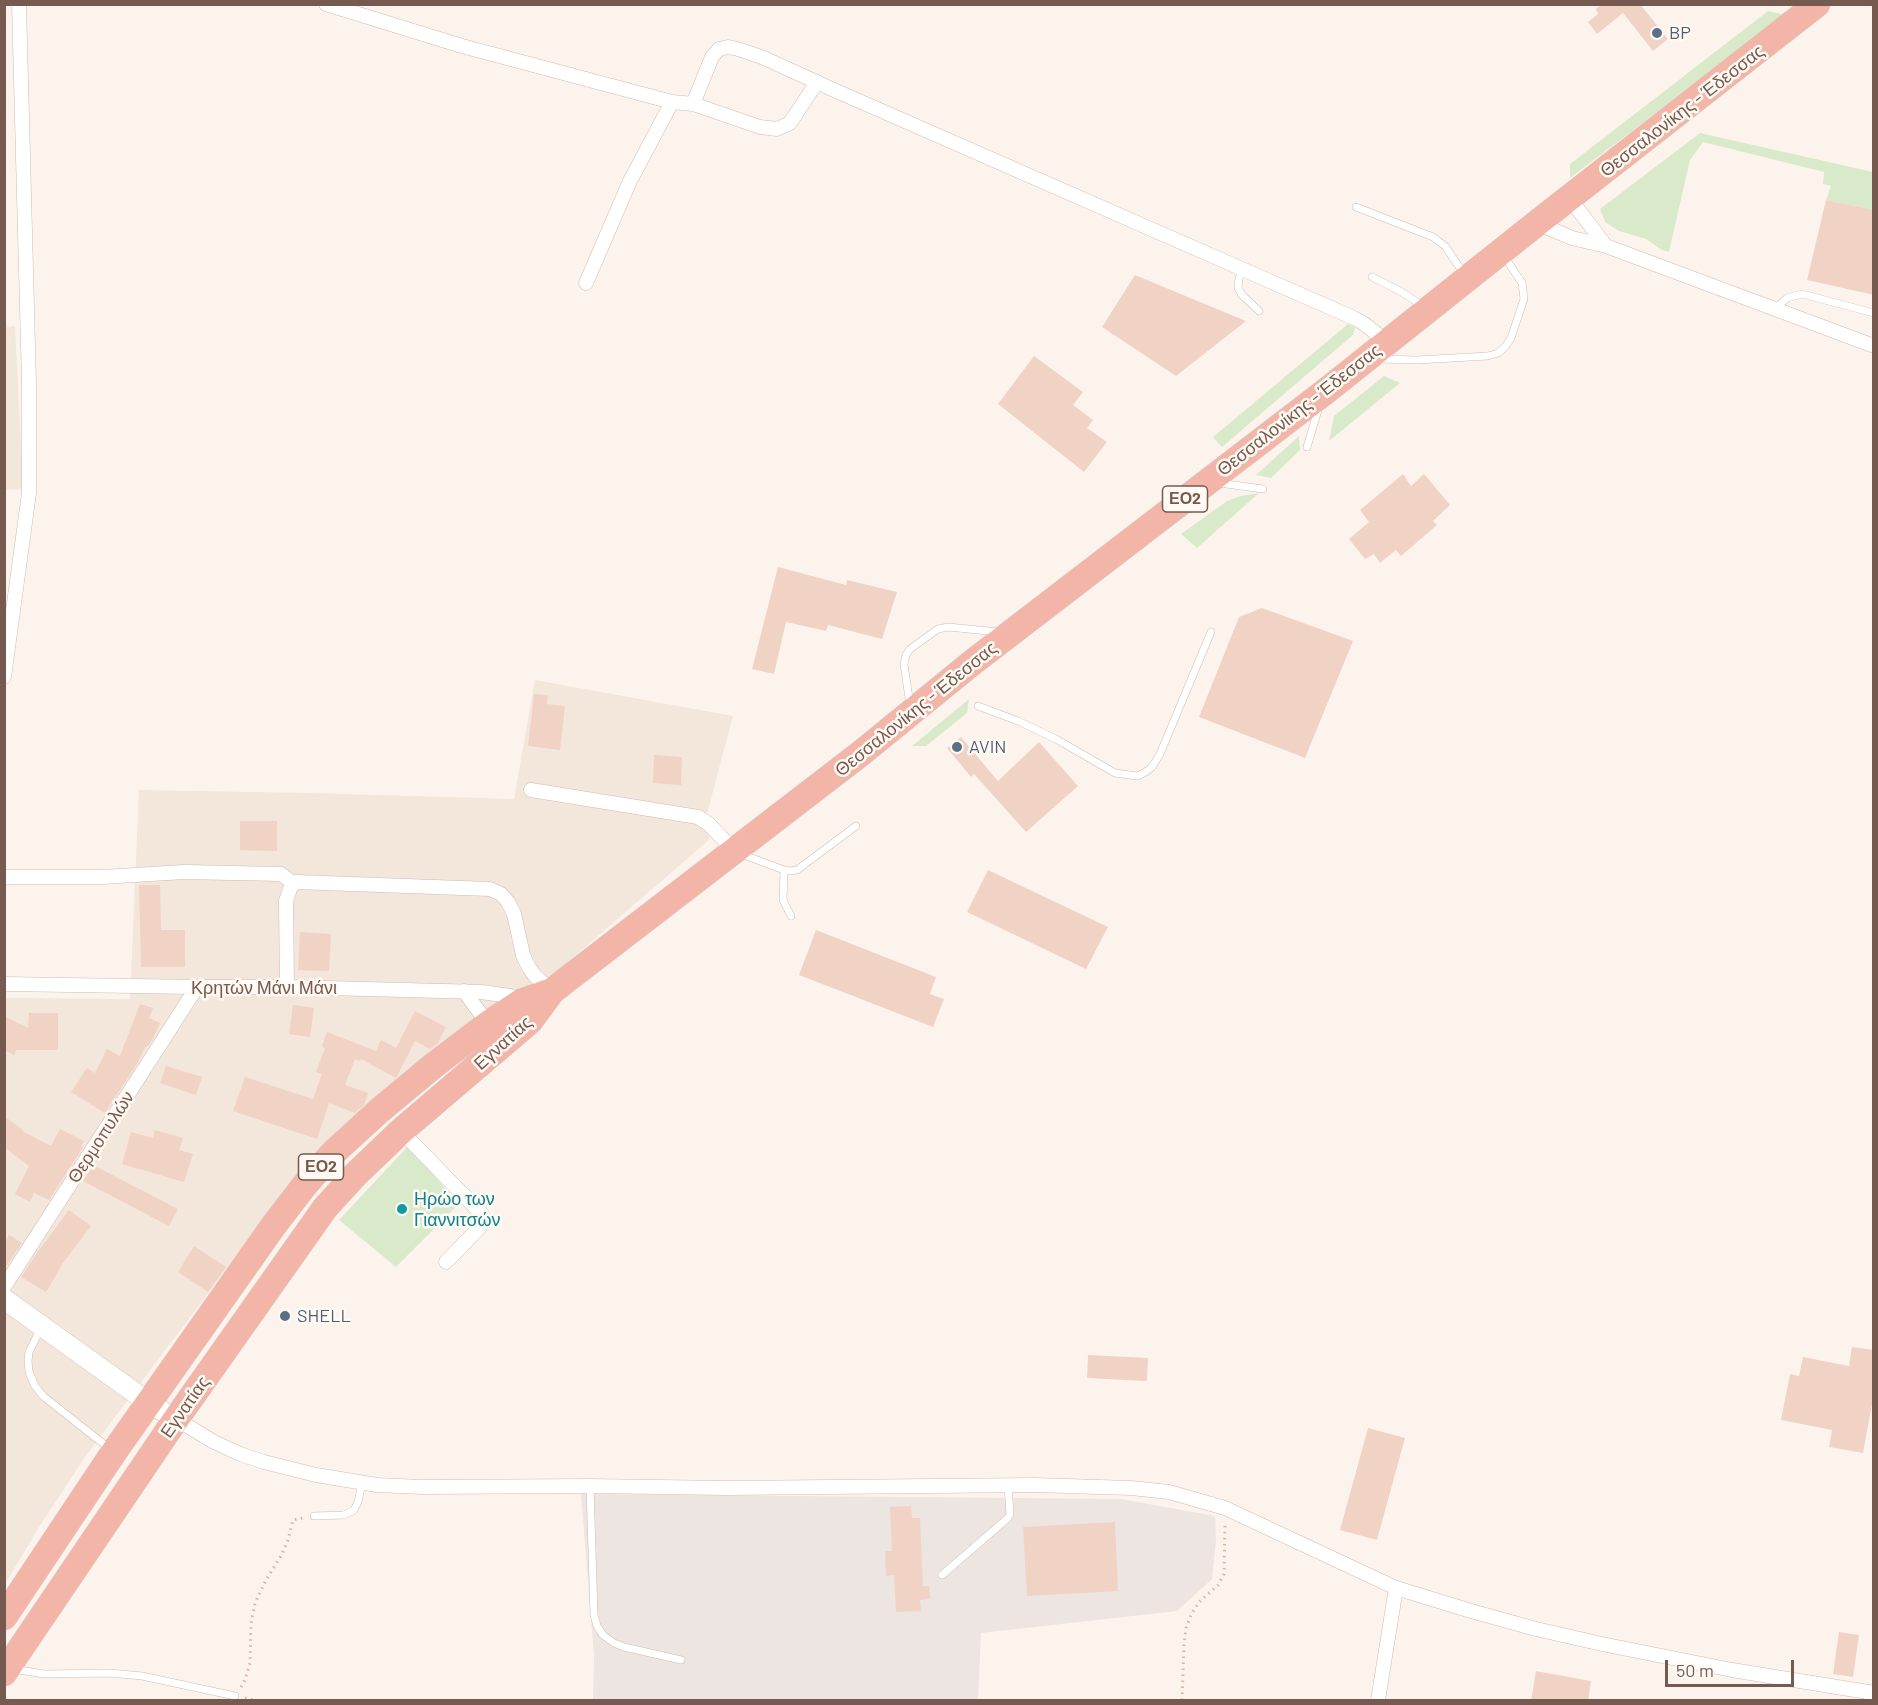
<!DOCTYPE html>
<html>
<head>
<meta charset="utf-8">
<style>
	body { margin:0 }
	#map { position:relative; width:1878px; height:1705px; overflow:hidden; background:#fcf4ec; font-family:Barlow,sans-serif }
	canvas { display:block }
	.frame { position:absolute; inset:0; border:6px solid #775a4f; pointer-events:none }
	.scale { position:absolute; left:1665px; top:1660px; width:129px; height:27px; box-sizing:border-box; border:3px solid #775a4f; border-top:0; padding-left:8px; font-size:18px; line-height:21px; white-space:nowrap; color:#775a4f; -webkit-text-stroke:4px #fef9f2; paint-order:stroke }
</style>
</head>
<body>
<div id="map">
<canvas width="1878" height="1705"></canvas>
<div class="frame"></div>
<div class="scale">50 m</div>
</div>
<script>
const context = document.querySelector('canvas').getContext('2d');
context.lineJoin = 'round';
function fillPath(path, color) { context.fillStyle = color; context.fill(path, 'evenodd'); }
const toPath = rows => new Path2D(rows.map(r => 'M' + r).join(''));
function trace(path, color, width, dash) { context.strokeStyle = color; context.lineWidth = width; context.lineCap = dash ? 'butt' : 'round'; context.setLineDash(dash || []); context.stroke(path); }
function label(font, color, halo, rows, align = 'center') {
  context.font = font + ' Barlow,sans-serif'; context.lineWidth = 5; context.setLineDash([]); context.textBaseline = 'middle'; context.strokeStyle = halo; context.fillStyle = color; for (const [text, x, y, turn = 0] of rows) {
    context.save(); context.translate(x, y); context.rotate((+turn || 0) * Math.PI / 180); context.textAlign = isNaN(turn) ? turn : align; if (halo) context.strokeText(text, 0, 0); context.fillText(text, 0, 0); context.restore();
  }
}
const residential = toPath([
	[15,326,23,489,5,490,5,327],
	[535,680,733,716,704,825,710,839,562,967,474,1027,340,1128,273,1207,85,1457,41,1524,5,1584,5,998,130,999,139,790,310,793,514,799]
]);
const industrial = toPath([
	[581,1494,1121,1499,1215,1516,1216,1539,1212,1579,1177,1611,981,1633,978,1700,593,1700,594,1656]
]);
const green = toPath([
	[1768,11,1786,15,1570,178,1570,164],
	[1700,133,1873,172,1873,210,1826,200,1831,186,1823,184,1824,172,1703,142,1690,160,1669,252,1662,250,1646,239,1619,231,1605,222,1600,209],
	[1348,324,1355,328,1353,335,1222,447,1213,437],
	[1384,376,1400,383,1329,441,1334,416],
	[1299,436,1300,450,1271,478,1256,475],
	[1259,493,1197,548,1181,534,1227,501,1240,496],
	[969,699,967,713,926,746,912,746],
	[408,1146,459,1204,396,1267,339,1220]
]);
const building = toPath([
	[1602,4,1640,4,1668,39,1653,51,1623,13,1597,34,1588,22,1598,14,1596,9],
	[1826,200,1874,210,1874,295,1807,280],
	[1135,275,1212,307,1246,321,1176,376,1102,327],
	[1034,356,1083,392,1073,405,1093,420,1087,428,1107,442,1084,472,998,404],
	[1403,474,1411,486,1424,474,1450,505,1433,521,1437,525,1401,556,1396,550,1380,563,1374,554,1365,559,1349,539,1369,522,1360,510],
	[778,567,846,585,847,580,897,592,882,639,828,625,826,631,786,622,774,674,752,669],
	[1262,608,1353,641,1305,758,1199,717,1239,617],
	[534,694,548,695,547,704,565,706,560,750,528,746],
	[961,737,998,781,1039,742,1078,786,1026,832,974,774,971,777,947,748],
	[654,755,682,757,681,785,653,783],
	[240,821,277,821,277,851,240,850],
	[988,870,1108,927,1086,969,967,912],
	[139,885,160,885,161,930,185,930,185,967,141,967],
	[816,930,936,977,930,994,944,999,933,1027,799,975],
	[300,932,331,934,329,971,298,970],
	[140,1004,153,1008,149,1018,160,1023,153,1038,148,1046,146,1046,135,1067,105,1113,71,1092,87,1068,95,1073,107,1049,120,1056],
	[293,1005,314,1008,310,1037,289,1034],
	[415,1011,446,1027,438,1043,430,1049,415,1041,396,1078,361,1059,360,1061,355,1059,345,1085,368,1093,364,1105,355,1113,329,1103,317,1139,233,1111,245,1077,313,1099,322,1074,316,1072,325,1048,322,1046,327,1032,376,1051,381,1040,396,1048],
	[29,1013,58,1013,58,1050,16,1050,14,1055,4,1050,4,1016,28,1028],
	[166,1066,202,1077,196,1095,160,1083],
	[4,1116,23,1130,22,1131,51,1146,60,1129,84,1141,81,1146,83,1147,49,1200,34,1193,30,1202,15,1194,29,1166,4,1147],
	[155,1130,183,1138,179,1150,193,1154,184,1182,122,1164,131,1132,153,1138],
	[93,1165,178,1209,169,1226,83,1181],
	[69,1210,91,1226,63,1263,46,1292,21,1277,37,1253],
	[9,1235,22,1243,5,1268,4,1243],
	[194,1246,226,1267,208,1292,178,1272],
	[1852,1347,1874,1350,1874,1394,1863,1453,1829,1447,1832,1430,1781,1420,1790,1374,1799,1376,1803,1357,1849,1366],
	[1088,1355,1148,1358,1147,1381,1087,1378],
	[1368,1428,1405,1438,1377,1540,1340,1530],
	[911,1506,912,1518,920,1518,923,1586,929,1586,930,1599,920,1600,921,1611,896,1612,894,1575,886,1576,885,1551,892,1551,890,1507],
	[1115,1522,1118,1591,1027,1596,1023,1527],
	[1839,1632,1859,1635,1853,1677,1833,1674],
	[1536,1671,1591,1681,1588,1701,1531,1701]
]);
const path = toPath([
	[241,1687,245,1680,250,1663,251,1624,255,1603,266,1580,281,1556,288,1540,293,1520,303,1518],
	[245,1698,255,1700],
	[1182,1700,1184,1645,1186,1628,1192,1613,1199,1602,1218,1585,1224,1574,1225,1524]
]);
const lane = toPath([
	[1356,207,1433,237,1445,246,1464,274],
	[1243,271,1239,278,1238,288,1242,295,1259,311],
	[1372,277,1400,291,1423,306],
	[1774,310,1787,298,1802,294,1874,313],
	[1380,359,1417,360,1488,356,1498,353,1505,347,1511,338,1524,299,1522,283,1504,256],
	[1307,447,1319,407],
	[1219,483,1263,489],
	[910,705,904,664,906,655,910,649,938,629,948,627,999,632],
	[978,706,1018,721,1056,739,1115,773,1137,776,1144,773,1152,767,1160,754,1211,632],
	[741,854,784,870,790,871,797,870,856,826],
	[784,870,783,900,791,916],
	[41,1328,29,1352,28,1361,29,1372,35,1386,43,1396,110,1449],
	[590,1486,594,1615,597,1626,603,1635,614,1643,624,1647,681,1660],
	[314,1516,344,1515,354,1510,358,1502,362,1483],
	[942,1575,1008,1518,1010,1514,1008,1486],
	[13,1669,44,1674,110,1673,142,1676,235,1696]
]);
const street = toPath([
	[326,4,462,46,672,102,693,104,760,127,777,129,790,123,817,82],
	[693,104,712,57,719,49,728,47,738,49,764,58,834,90,1354,318,1363,323,1387,342],
	[1570,199,1606,246],
	[1537,223,1572,238,1606,246,1874,346],
	[586,283,630,181,672,102],
	[4,677,29,493,29,384,19,4],
	[531,790,698,817,709,824,734,851],
	[4,877,102,877,184,872,281,874,294,884],
	[4,984,197,987,287,987,481,992,510,996,521,1002],
	[287,987,286,901,291,886,296,882,490,889,501,894,508,902,514,914,523,955,528,966,535,976,552,991],
	[464,991,488,1024],
	[401,1131,482,1214,483,1221,481,1226,446,1262],
	[4,1287,197,987],
	[176,1419,214,1442,240,1454,264,1462,316,1475,377,1485,422,1487,590,1486,726,1488,1035,1485,1131,1488,1169,1492,1225,1508,1396,1588,1471,1611,1536,1629,1602,1644,1732,1670,1874,1693],
	[1378,1700,1396,1588]
]);
const secondary = toPath([
	[4,1299,149,1403,176,1419]
]);
const highway = toPath([
	[4,1617,114,1452,274,1225,304,1186,333,1153,380,1110,433,1066,488,1024,521,1002,552,991],
	[4,1673,176,1419,325,1208,356,1174,401,1131,530,1021,552,991,860,754,973,662,1326,391,1537,223,1817,4]
]);
const markers = [
	[1657,33,6,"#5c6f8a"],
	[957,747,6,"#5c6f8a"],
	[402,1209,6,"#0f9aa8"],
	[285,1316,6,"#5c6f8a"]
];
const shields = [
	[1185,499,45],
	[321,1167,45]
];
const shieldNames = [
	["ΕΟ2",1185,499],
	["ΕΟ2",321,1167]
];
const serviceNames = [
	["BP",1669,33],
	["AVIN",969,747],
	["SHELL",297,1316]
];
const streetNames = [
	["Θεσσαλονίκης - Έδεσσας",1682,111,-38],
	["Θεσσαλονίκης - Έδεσσας",1299,410,-38],
	["Θεσσαλονίκης - Έδεσσας",916,709,-39],
	["Κρητών Μάνι Μάνι",264,988],
	["Εγνατίας",503,1043,-42],
	["Θερμοπυλών",101,1137,-57],
	["Εγνατίας",185,1407,-55]
];
const cultureNames = [
	["Ηρώο των",414,1199],
	["Γιαννιτσών",414,1220]
];
fillPath(residential, '#f3e6da');
fillPath(industrial, '#ece5e1');
fillPath(green, '#d9eaca');
fillPath(building, '#f0d3c5');
trace(lane, '#cebcb1', 8);
trace(street, '#cebcb1', 15);
trace(secondary, '#d3beb1', 21);
trace(highway, '#d9d1ce', 27);
trace(path, '#d6b6a7', 3, [1.5, 4.5]);
trace(lane, '#fff', 7);
trace(street, '#fff', 14);
trace(secondary, '#fff', 20);
trace(highway, '#f2b5a7', 26);
for (const [x, y, r, color] of markers) { const dot = new Path2D(); dot.arc(x, y, r, 0, 2 * Math.PI); context.fillStyle = color; context.fill(dot); trace(dot, '#fef9f2', 2); }
for (const [x, y, w] of shields) { const box = new Path2D(); box.roundRect(x - w / 2, y - 13, w, 26, 4.5); context.fillStyle = '#fef9f2'; context.fill(box); trace(box, '#775a4f', 1.5); }
label('bold 16px', '#775a4f', null, shieldNames);
label('18px', '#4e5e75', '#fef9f2', serviceNames, 'left');
label('18px', '#775a4f', '#fef9f2', streetNames);
label('18px', '#0d838f', '#fef9f2', cultureNames, 'left');
</script>
</body>
</html>
